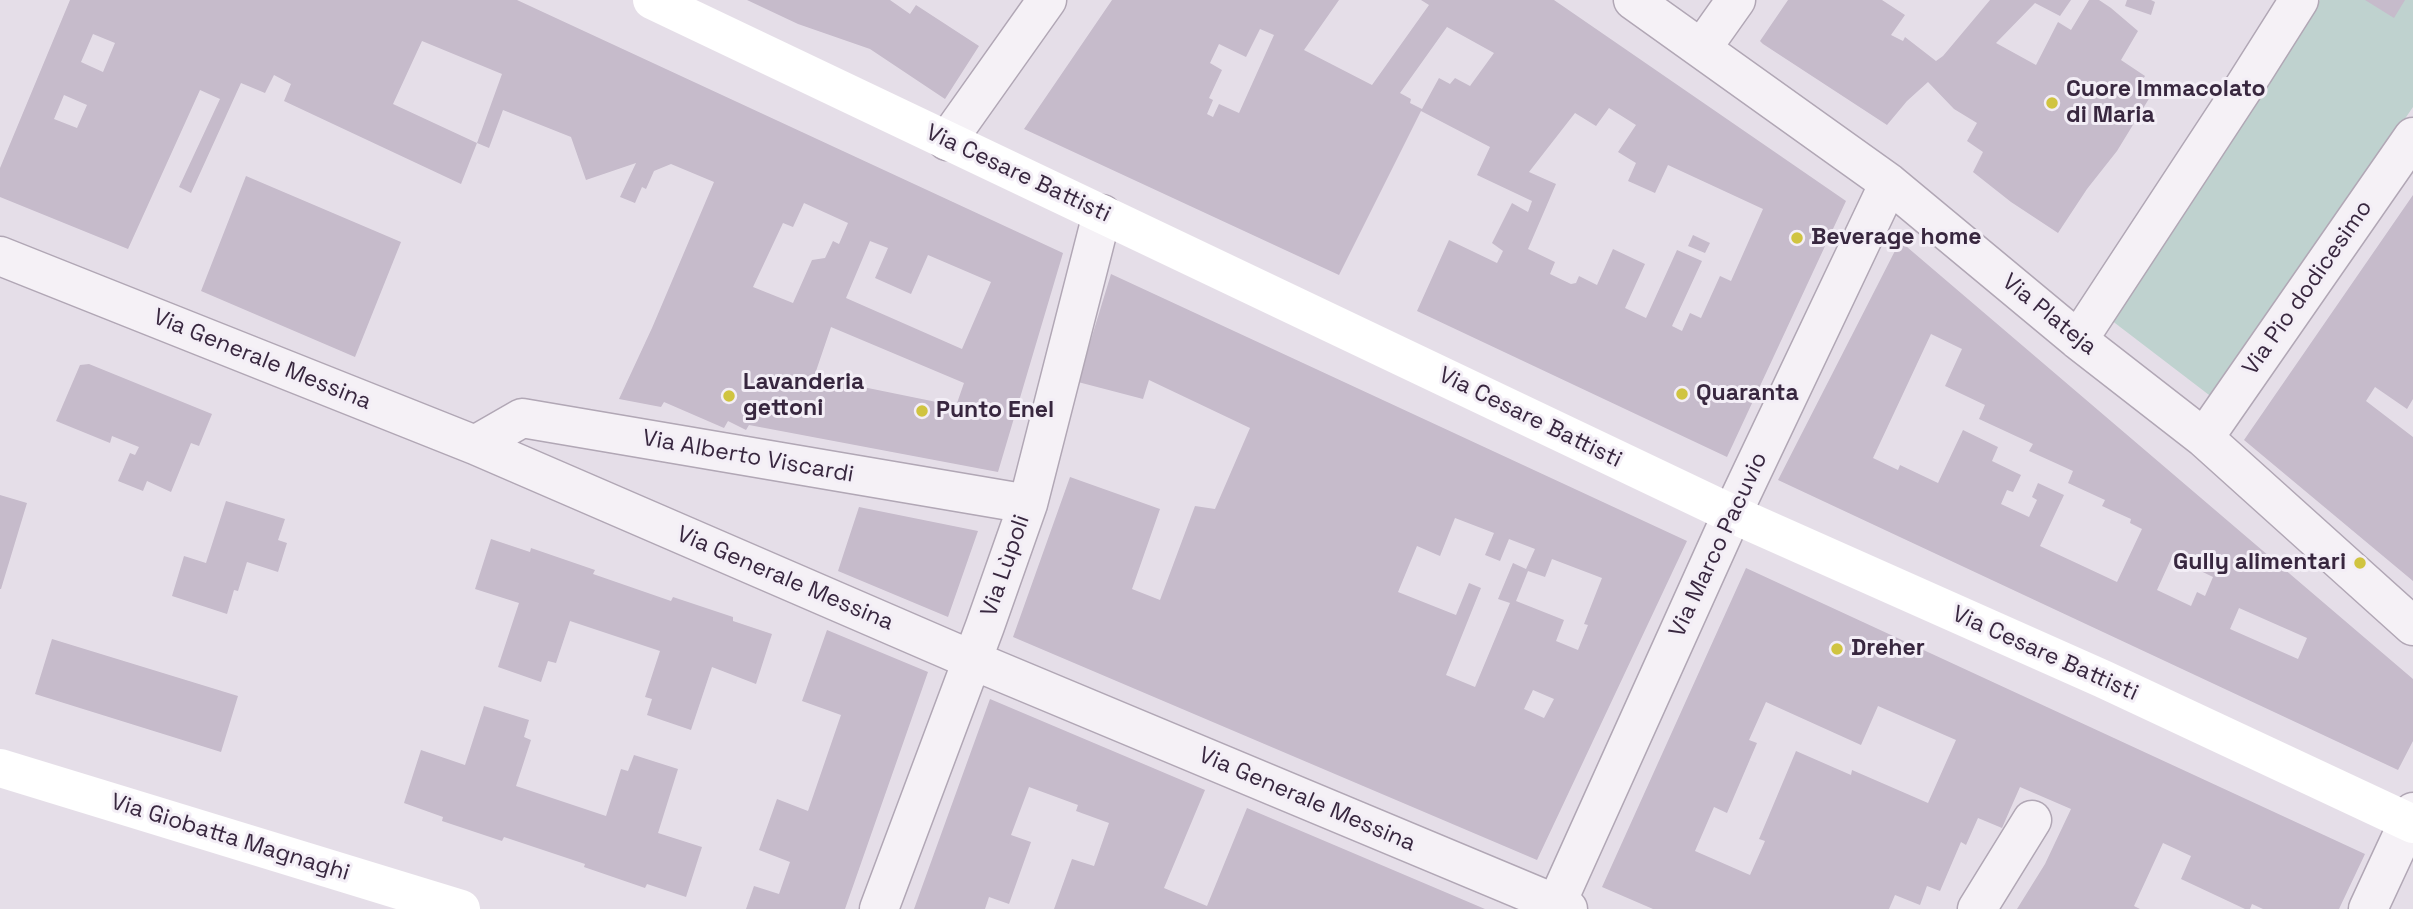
<!DOCTYPE html>
<html>
<head>
<meta charset="utf-8">
<style>
	body { margin:0 }
	canvas { display:block; background:#e5dee8 }
</style>
</head>
<body>
<canvas width="2413" height="909"></canvas>
<script>
const context = document.querySelector('canvas').getContext('2d');
context.lineJoin = 'round';
function fillPath(path, color) { context.fillStyle = color; context.fill(path, 'evenodd'); }
const toPath = rows => new Path2D(rows.map(r => 'M' + r).join(''));
function trace(path, color, width, dash) { context.strokeStyle = color; context.lineWidth = width; context.lineCap = dash ? 'butt' : 'round'; context.setLineDash(dash || []); context.stroke(path); }
function label(font, color, halo, rows, align = 'center') {
  context.font = font + ' "Space Grotesk",sans-serif'; context.lineWidth = 6; context.setLineDash([]); context.textBaseline = 'middle'; context.strokeStyle = halo; context.fillStyle = color; for (const [text, x, y, turn = 0] of rows) {
    context.save(); context.translate(x, y); context.rotate((+turn || 0) * Math.PI / 180); context.textAlign = isNaN(turn) ? turn : align; if (halo) context.strokeText(text, 0, 0); context.fillText(text, 0, 0); context.restore();
  }
}
const green = toPath([
	[2320,0,2413,0,2413,107,2213,398,2111,320]
]);
const building = toPath([
	[70,0,517,0,1063,253,998,472,749,425,746,430,728,421,724,428,664,402,661,407,619,399,652,328,714,182,671,164,654,171,646,189,642,187,635,203,620,197,636,163,586,180,571,137,503,110,489,148,477,143,502,74,422,41,393,104,477,143,461,184,284,101,291,84,274,75,265,93,241,83,191,193,179,187,220,99,200,90,128,249,0,197,0,168],
	[93,34,115,43,103,72,81,62],
	[64,95,87,105,77,128,54,119],
	[804,203,848,223,839,244,833,241,825,258,812,260,793,303,753,287,783,223,793,227],
	[870,241,888,248,875,278,911,294,928,255,991,282,962,349,846,298],
	[831,327,964,383,956,406,814,377],
	[747,0,890,0,910,14,916,5,979,46,945,99,870,49,798,24],
	[1112,0,1339,0,1304,50,1372,85,1429,5,1421,0,1554,0,1846,201,1727,457,1417,311,1449,240,1497,263,1503,251,1492,243,1512,203,1528,212,1532,201,1477,175,1490,147,1421,111,1339,275,1024,129],
	[1447,27,1494,53,1470,86,1455,78,1450,84,1439,78,1422,109,1410,103,1411,99,1400,93],
	[1260,29,1274,35,1239,113,1219,104,1213,117,1207,114,1213,100,1209,98,1222,70,1210,63,1219,44,1246,57],
	[1609,108,1636,125,1618,152,1636,163,1628,181,1655,193,1668,165,1763,209,1731,281,1720,276,1701,318,1690,313,1682,331,1672,326,1702,261,1677,250,1646,318,1625,308,1645,264,1613,249,1597,285,1579,276,1576,283,1571,284,1550,274,1555,262,1528,249,1556,184,1529,172,1575,113,1596,126],
	[1788,0,1882,0,1905,15,1891,35,1903,41,1905,37,1936,61,1943,56,1990,0,2071,0,2060,16,2035,3,1996,43,2036,65,2058,22,2071,30,2089,0,2099,0,2111,8,2138,31,2121,60,2145,76,2136,90,2150,97,2117,151,2087,189,2058,233,2011,202,1973,172,1983,152,1967,141,1977,123,1954,109,1928,82,1907,101,1887,125,1763,44,1760,41],
	[2127,0,2151,0,2155,2,2151,15,2125,6],
	[2365,0,2405,0,2394,18],
	[246,176,401,242,355,357,201,291],
	[2413,195,2413,399,2407,409,2375,387,2366,401,2413,437,2413,581,2244,440],
	[1693,235,1710,243,1705,253,1688,246],
	[1900,241,2413,679,2413,741,2398,770,1778,480],
	[1931,334,1962,349,1945,386,1985,405,1979,419,2033,444,2029,451,2073,471,2068,483,2105,500,2102,506,2131,519,2130,523,2142,529,2117,582,2040,546,2064,495,2038,483,2032,497,2037,500,2029,517,2001,504,2007,490,2013,492,2021,475,1992,461,1998,447,1963,430,1938,483,1900,465,1898,470,1873,458],
	[2172,557,2213,577,2205,596,2197,592,2191,606,2157,590],
	[2239,608,2307,638,2298,659,2230,629],
	[1111,274,1687,541,1537,860,1013,637,1070,477,1160,509,1132,589,1160,600,1195,506,1215,509,1250,428,1149,380,1143,399,1078,382],
	[1455,518,1494,533,1485,555,1500,561,1509,539,1535,549,1526,569,1513,563,1498,599,1510,603,1475,687,1446,675,1481,588,1469,583,1456,615,1398,592,1417,546,1440,556],
	[1552,559,1602,578,1584,624,1588,625,1578,650,1556,641,1564,620,1516,601,1528,571,1545,577],
	[1533,690,1554,699,1544,718,1524,709],
	[89,364,212,414,199,446,191,443,171,492,147,481,143,491,118,481,130,453,135,455,139,447,112,436,110,443,56,421,80,365],
	[0,495,27,503,1,589,0,589],
	[226,501,285,519,278,540,287,543,278,572,247,562,238,591,234,590,227,614,172,596,184,556,206,563],
	[859,507,978,531,948,617,838,571],
	[491,539,530,552,531,548,595,570,593,574,671,601,673,597,733,617,733,621,772,634,756,684,712,667,691,730,647,715,652,699,645,697,660,651,570,621,556,663,548,661,541,682,498,667,519,603,475,589],
	[1746,568,2365,854,2339,909,2263,909,2252,904,2250,909,2245,909,2181,879,2191,856,2163,843,2134,906,2140,909,2017,909,2045,864,2071,809,2020,787,2002,828,1978,818,1966,845,1961,842,1940,891,1927,886,1920,905,1895,895,1889,909,1653,909,1602,887],
	[1766,702,1861,745,1878,706,1956,740,1928,803,1852,770,1851,775,1796,751,1759,839,1765,841,1750,875,1695,851,1714,807,1727,813,1757,743,1749,740],
	[827,630,928,672,845,909,746,909,754,886,779,894,790,862,759,850,777,799,808,811,841,715,802,701],
	[52,639,238,696,221,752,35,694],
	[990,699,1205,790,1164,888,1207,906,1247,808,1485,909,1054,909,1072,859,1094,866,1109,823,1076,811,1078,805,1029,787,1011,835,1031,842,1009,904,989,897,985,909,914,909],
	[484,706,529,720,524,737,531,740,516,786,606,816,621,769,628,771,634,755,678,769,658,833,702,847,686,897,647,884,645,888,584,867,585,864,504,837,502,841,442,821,443,817,404,803,421,750,465,765]
]);
const minor = toPath([
	[1633,0,1889,183,2078,340,2204,438,2413,626],
	[1702,48,1736,0],
	[947,141,1047,0],
	[0,256,475,445,972,660,1568,909],
	[2078,340,2244,87,2299,0],
	[2204,438,2413,137],
	[475,445,522,418,1028,504],
	[879,909,985,626,1028,504,1102,214],
	[1554,909,1732,514,1889,183],
	[1977,909,2032,820],
	[2368,909,2413,812]
]);
const secondary = toPath([
	[652,0,1732,514,2103,679,2413,824],
	[0,768,461,909]
]);
const markers = [
	[2052,103,7,"#d0c440"],
	[1797,238,7,"#d0c440"],
	[1682,394,7,"#d0c440"],
	[729,396,7,"#d0c440"],
	[922,411,7,"#d0c440"],
	[2360,563,7,"#d0c440"],
	[1837,649,7,"#d0c440"]
];
const poiNames = [
	["Cuore Immacolato",2066,90],
	["di Maria",2066,116],
	["Beverage home",1811,238],
	["Lavanderia",743,383],
	["gettoni",743,409],
	["Quaranta",1696,394],
	["Punto Enel",936,411],
	["Gully alimentari",2346,563,"right"],
	["Dreher",1851,649]
];
const streetNames = [
	["Via Cesare Battisti",1018,174,25],
	["Via Pio dodicesimo",2308,288,-55],
	["Via Plateja",2049,315,39],
	["Via Generale Messina",262,360,22],
	["Via Cesare Battisti",1530,418,26],
	["Via Alberto Viscardi",748,457,10],
	["Via Marco Pacuvio",1719,545,-65],
	["Via Lùpoli",1006,566,-71],
	["Via Generale Messina",785,579,23],
	["Via Cesare Battisti",2045,654,24],
	["Via Generale Messina",1307,800,23],
	["Via Giobatta Magnaghi",230,838,17]
];
fillPath(green, '#bfd2cf');
fillPath(building, '#c6bbcb');
trace(minor, '#b1a7b5', 41);
trace(minor, '#f5f1f6', 38);
trace(secondary, '#fff', 38);
for (const [x, y, r, color] of markers) { const dot = new Path2D(); dot.arc(x, y, r, 0, 2 * Math.PI); context.fillStyle = color; context.fill(dot); trace(dot, '#f3eef6', 2.5); }
label('bold 23px', '#38273f', '#f3eef6', poiNames, 'left');
label('23px', '#38273f', '#f3eef6', streetNames);
</script>
</body>
</html>
